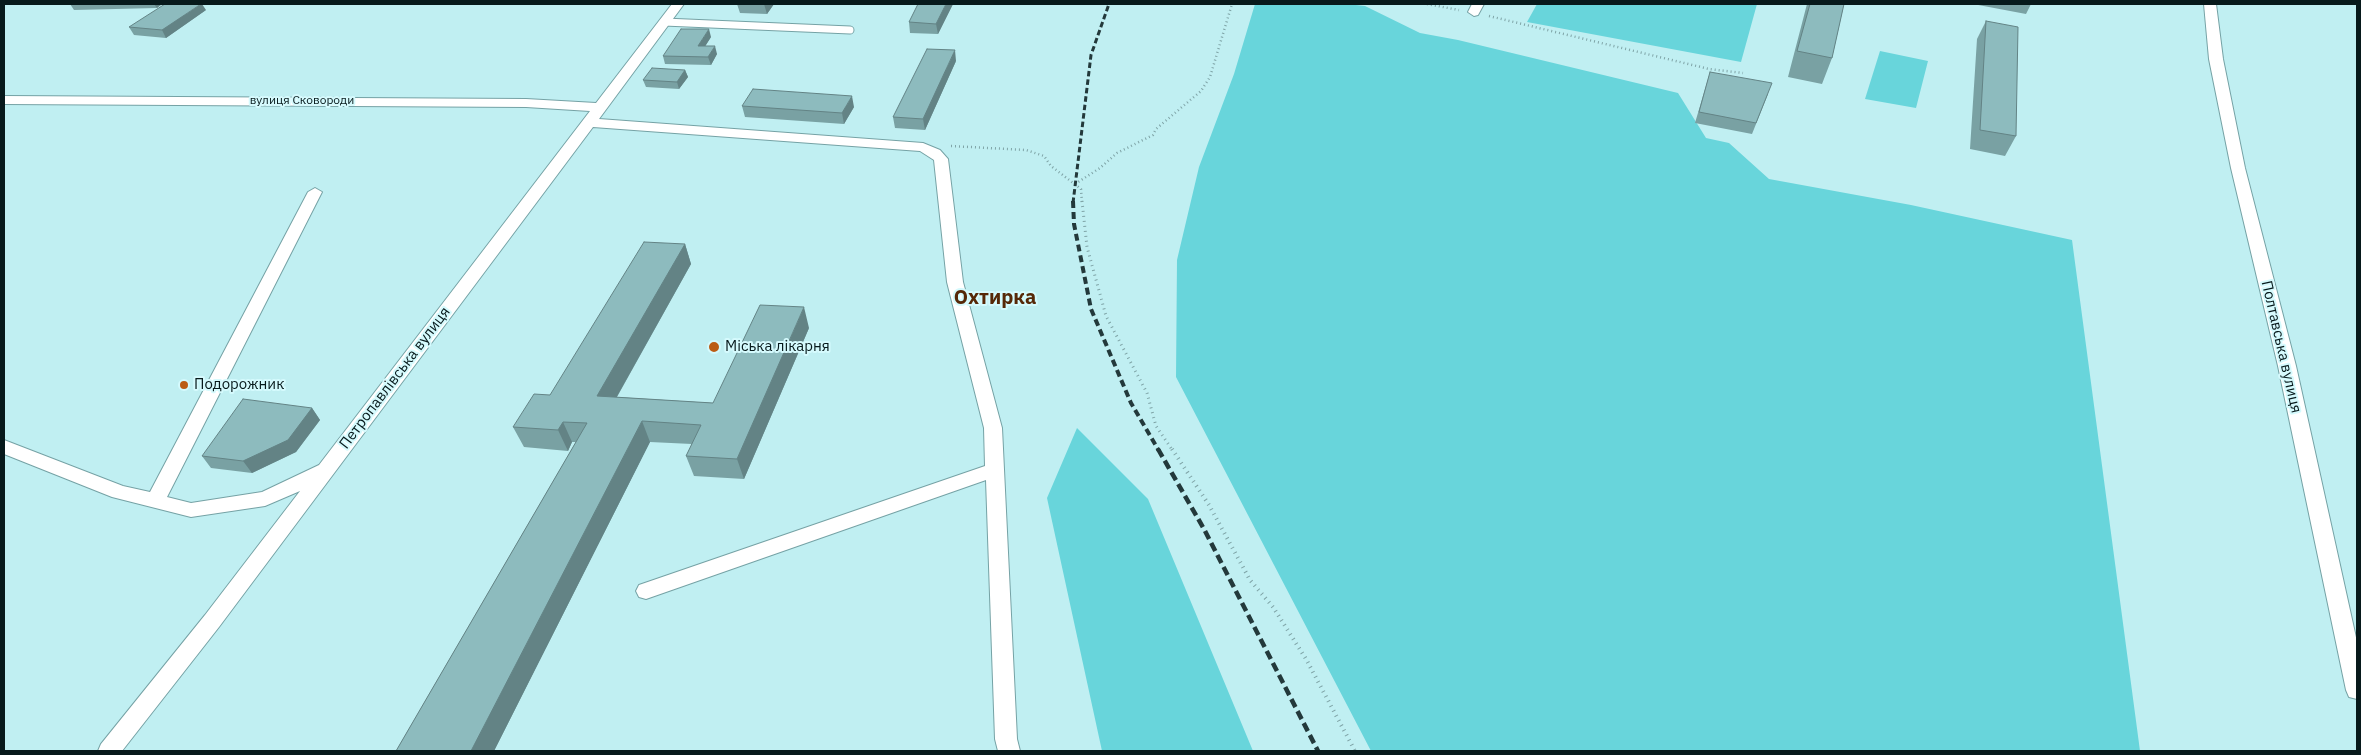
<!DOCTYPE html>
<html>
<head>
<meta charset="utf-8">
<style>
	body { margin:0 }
	#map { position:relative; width:2361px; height:755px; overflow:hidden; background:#c0eff2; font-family:"IBM Plex Sans",sans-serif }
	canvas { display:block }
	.frame { position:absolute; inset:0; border:5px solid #07191b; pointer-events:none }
</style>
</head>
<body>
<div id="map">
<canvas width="2361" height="755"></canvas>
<div class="frame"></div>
</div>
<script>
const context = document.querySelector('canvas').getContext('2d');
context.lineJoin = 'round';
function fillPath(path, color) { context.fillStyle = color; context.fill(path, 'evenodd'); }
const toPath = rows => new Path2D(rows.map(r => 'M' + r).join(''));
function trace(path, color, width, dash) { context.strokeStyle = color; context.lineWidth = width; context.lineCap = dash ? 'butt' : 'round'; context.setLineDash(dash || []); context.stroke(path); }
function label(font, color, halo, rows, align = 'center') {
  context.font = font + ' "IBM Plex Sans",sans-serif'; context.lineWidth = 4; context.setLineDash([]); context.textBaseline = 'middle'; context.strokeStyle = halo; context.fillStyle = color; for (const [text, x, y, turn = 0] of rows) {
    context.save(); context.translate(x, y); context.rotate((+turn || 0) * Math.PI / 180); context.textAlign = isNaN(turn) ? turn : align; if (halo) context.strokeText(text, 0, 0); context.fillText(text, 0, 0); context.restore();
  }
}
const green = toPath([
	[1255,4,1347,4,1365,6,1420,33,1458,40,1678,93,1706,138,1729,143,1769,179,1911,205,2072,240,2140,751,1371,751,1176,377,1177,260,1199,167,1234,74],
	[1537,4,1757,4,1741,62,1527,22],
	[1880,51,1928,61,1916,108,1865,99],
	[1077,428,1148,499,1253,751,1102,751,1047,498]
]);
const pathFar2 = toPath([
	[1427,4,1459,10],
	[1489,16,1709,69,1743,73],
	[951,146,1026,150,1044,156,1051,166,1081,189,1082,203],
	[1075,184,1100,168,1117,153,1153,135,1156,129,1201,91,1210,77,1232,4]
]);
const pathFar1 = toPath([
	[1082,201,1087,247,1106,316,1147,393,1156,426,1173,451]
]);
const path = toPath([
	[1172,449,1209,505,1250,580,1273,607,1306,659,1355,751]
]);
const lane = toPath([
	[664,22,850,30]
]);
const street = toPath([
	[672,4,684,4,599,119,923,143,940,150,948,159,963,282,1002,428,1017,739,1020,751,998,751,995,739,986,480,646,599,639,597,636,591,639,585,985,466,984,428,947,282,934,160,920,151,593,127,219,627,122,751,98,751,101,744,205,615,300,491,265,506,191,517,112,497,4,454,4,440,123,486,150,492,308,192,315,188,322,192,167,497,191,503,262,492,319,465,590,111,526,107,4,104,4,96,526,99,596,103,672,4],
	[1472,4,1484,4,1478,15,1474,16,1468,12,1472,4],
	[2204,4,2216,4,2223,59,2245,168,2296,366,2357,642,2357,699,2349,697,2346,690,2278,366,2231,168,2209,59,2204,4]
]);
const railFar2 = toPath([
	[1073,203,1091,55,1109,4]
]);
const railFar1 = toPath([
	[1073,201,1074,224,1091,309,1131,403,1159,451]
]);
const rail = toPath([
	[1158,449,1204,529,1318,751]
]);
const wall = toPath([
	[70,4,162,4,157,8,74,10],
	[737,4,774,4,767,14,740,13],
	[953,4,938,34,910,33,909,22],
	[1807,4,1844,4,1832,58,1822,84,1788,77],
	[1973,4,2031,4,2026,14],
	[206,10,166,38,134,35,129,27],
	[1986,21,2016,136,2005,156,1970,149,1977,39],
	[711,37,705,46,717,54,711,65,665,64,663,56],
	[956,61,925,130,895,128,893,117],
	[685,70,688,77,679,89,646,87,643,80],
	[1710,72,1768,94,1752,134,1695,123],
	[742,106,854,107,844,124,745,117],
	[685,244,691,264,617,397,713,403,809,328,744,479,694,476,686,456,692,444,650,442,494,751,396,751,576,442,572,442,568,451,524,447,513,427,550,395],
	[312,408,320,420,296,452,252,473,211,468,202,456]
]);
const shadedWall = toPath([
	[154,4,162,4,157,8],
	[201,4,202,4,206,10,166,38,162,30],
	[764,4,774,4,767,14],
	[946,4,953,4,938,34,936,24],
	[709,29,711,37,701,53,698,46],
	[715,46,717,54,711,65,708,57],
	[955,50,956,61,925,130,923,119],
	[685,70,688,77,679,89,677,82],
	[852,96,854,107,844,124,842,113],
	[685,244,691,264,606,416,597,396],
	[804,307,809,328,744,479,737,459],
	[312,408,320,420,296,452,252,473,243,461],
	[642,421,650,442,494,751,471,751],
	[563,422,572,442,568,451,558,430]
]);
const building = toPath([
	[165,4,201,4,162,30,129,27,165,4],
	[918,4,946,4,936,24,909,22,918,4],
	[1810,4,1844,4,1832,58,1797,51,1810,4],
	[1986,21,2018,27,2016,136,1980,130,1986,21],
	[681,29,709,29,698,46,715,46,708,57,663,56,681,29],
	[927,49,955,50,923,119,893,117,927,49],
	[652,68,685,70,677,82,643,80,652,68],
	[1710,72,1772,83,1756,123,1699,112,1710,72],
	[753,89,852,96,842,113,742,106,753,89],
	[644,242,685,244,597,396,713,403,760,305,804,307,737,459,686,456,701,425,642,421,471,751,396,751,587,423,563,422,558,430,513,427,534,394,550,395,644,242],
	[243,399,312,408,288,440,243,461,202,456,243,399]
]);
const markers = [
	[714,347,6,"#bb5c14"],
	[184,385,5,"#bb5c14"]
];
const farStreetnames = [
	["вулиця Сковороди",302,101]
];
const poiNames = [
	["Міська лікарня",725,347],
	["Подорожник",194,385]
];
const streetNames = [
	["Полтавська вулиця",2281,347,77],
	["Петропавлівська вулиця",395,378,-53]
];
const districtNames = [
	["Охтирка",995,298]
];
fillPath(green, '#68d5db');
trace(lane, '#75a2a5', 9);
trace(street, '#75a2a5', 2);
trace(pathFar2, '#7fa4a7', 2.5, [1, 3]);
trace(pathFar1, '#7fa4a7', 3, [1, 4]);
trace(path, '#7fa4a7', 4, [1, 4.5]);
trace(lane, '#fff', 7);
fillPath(street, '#fff');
trace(railFar2, '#23393b', 3, [5.5, 3]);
trace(railFar1, '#23393b', 4, [7, 4]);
trace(rail, '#23393b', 4.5, [9, 4.5]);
fillPath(wall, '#79a1a3');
fillPath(shadedWall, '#638385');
fillPath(building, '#8dbbbe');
trace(building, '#638385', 1);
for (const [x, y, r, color] of markers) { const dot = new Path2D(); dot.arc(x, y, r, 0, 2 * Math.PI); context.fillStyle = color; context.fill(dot); trace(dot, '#d5fafd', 2); }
label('12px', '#07191b', '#d5fafd', farStreetnames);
label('15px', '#07191b', '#d5fafd', poiNames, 'left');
label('15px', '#07191b', '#d5fafd', streetNames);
label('bold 20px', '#562808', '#d5fafd', districtNames);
</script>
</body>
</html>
